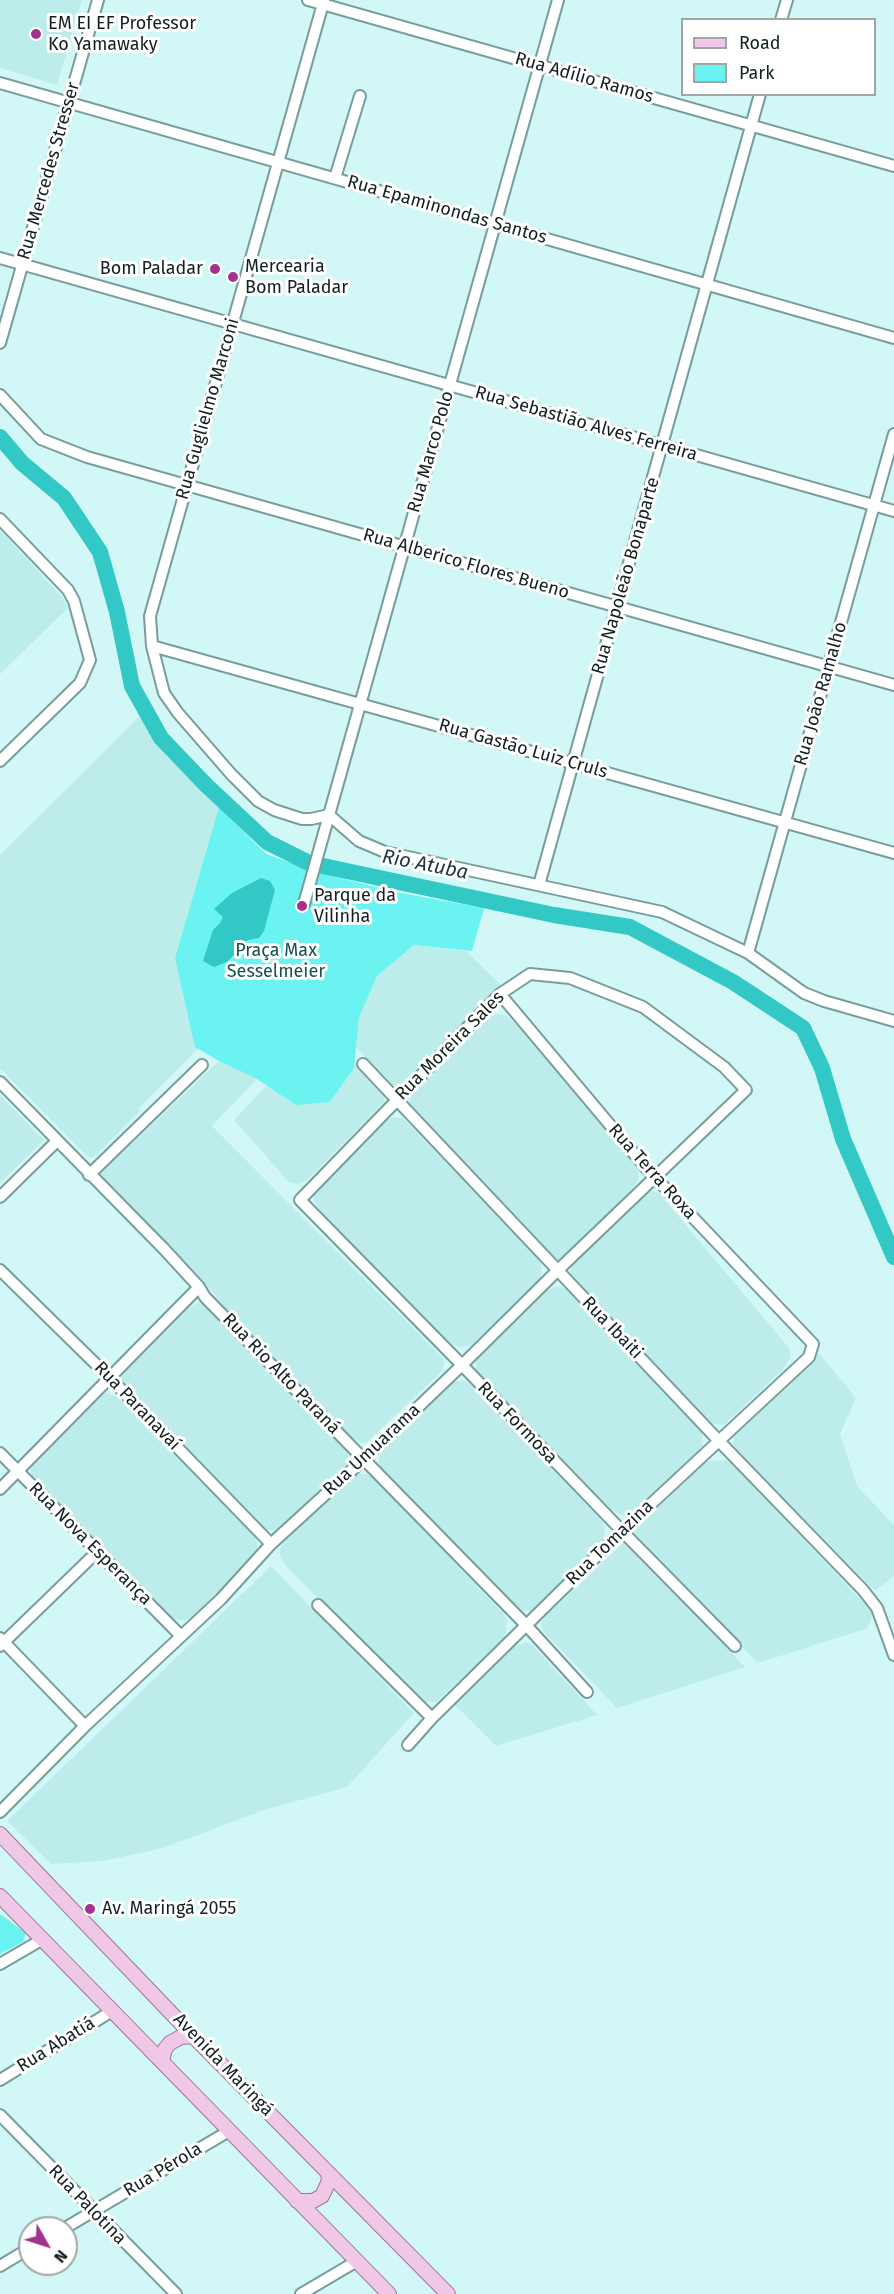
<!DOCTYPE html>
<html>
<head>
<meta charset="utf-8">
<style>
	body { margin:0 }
	#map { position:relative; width:894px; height:2294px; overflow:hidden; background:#d1f8f6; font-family:"Fira Sans",sans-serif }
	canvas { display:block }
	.legend { position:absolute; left:681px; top:18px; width:195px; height:78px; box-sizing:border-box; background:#fff; border:2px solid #a0a6a6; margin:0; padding:8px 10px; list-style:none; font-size:18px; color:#122020 }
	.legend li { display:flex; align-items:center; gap:12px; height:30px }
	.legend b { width:30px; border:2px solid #a0a6a6 }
	.north { position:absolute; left:18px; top:2216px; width:60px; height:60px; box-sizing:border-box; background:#fff; border:2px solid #a0a6a6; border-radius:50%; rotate:129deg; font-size:16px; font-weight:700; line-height:24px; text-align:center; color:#122020 }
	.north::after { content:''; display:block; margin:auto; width:21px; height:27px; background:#a1328f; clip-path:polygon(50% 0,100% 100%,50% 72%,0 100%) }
</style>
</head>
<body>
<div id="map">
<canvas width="894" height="2294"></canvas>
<ul class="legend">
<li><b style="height:8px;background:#f1c7e7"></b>Road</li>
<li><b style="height:16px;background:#6af3f0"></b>Park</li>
</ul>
<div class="north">N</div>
</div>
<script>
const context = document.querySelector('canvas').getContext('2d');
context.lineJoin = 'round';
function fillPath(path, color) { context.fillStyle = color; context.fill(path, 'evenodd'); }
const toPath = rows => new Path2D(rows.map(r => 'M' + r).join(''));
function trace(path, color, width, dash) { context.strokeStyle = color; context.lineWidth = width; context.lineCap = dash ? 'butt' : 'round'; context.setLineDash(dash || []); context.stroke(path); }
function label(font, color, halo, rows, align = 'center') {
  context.font = font + ' "Fira Sans",sans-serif'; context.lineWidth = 6; context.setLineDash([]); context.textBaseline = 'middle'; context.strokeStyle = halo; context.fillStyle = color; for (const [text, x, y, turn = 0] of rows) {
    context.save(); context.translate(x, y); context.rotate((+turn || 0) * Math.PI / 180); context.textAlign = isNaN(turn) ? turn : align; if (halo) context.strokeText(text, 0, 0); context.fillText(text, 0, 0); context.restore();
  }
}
const built = toPath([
	[0,0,82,0,57,85,0,68],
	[0,530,64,599,68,608,0,674],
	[140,716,167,757,219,807,175,958,198,1049,139,1108,141,1110,94,1157,88,1157,0,1068,0,855],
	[414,945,466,951,502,986,403,1086,398,1087,393,1085,356,1047,359,1017,377,976],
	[496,1014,505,1015,516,1024,634,1164,639,1173,638,1181,630,1191,561,1259,554,1259,407,1107,412,1094,484,1019],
	[219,1061,257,1079,212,1126,443,1358,444,1364,442,1371,367,1442,361,1443,352,1438,229,1314,215,1295,100,1174],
	[354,1063,383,1091,385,1101,307,1180,297,1184,289,1182,234,1120,267,1085,296,1105],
	[0,1095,44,1140,0,1183],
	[391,1118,401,1118,406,1121,537,1256,541,1263,541,1277,537,1284,470,1346,458,1347,447,1340,321,1211,314,1201,314,1193,318,1186,383,1123],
	[651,1191,659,1193,663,1198,790,1349,790,1358,782,1370,725,1424,719,1425,710,1422,571,1278,570,1271,573,1263,645,1194],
	[553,1287,562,1287,568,1290,698,1425,702,1432,702,1445,698,1453,638,1510,628,1516,620,1515,609,1508,483,1380,476,1370,476,1362,480,1355,544,1292],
	[197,1303,207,1304,348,1450,348,1463,344,1470,277,1531,268,1530,260,1526,123,1384,121,1379,125,1371,189,1308],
	[819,1353,856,1398,840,1434,857,1486,894,1525,894,1576,875,1591,736,1449,733,1444,734,1435,740,1428],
	[456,1381,465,1381,470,1384,601,1520,605,1527,603,1544,531,1611,523,1610,512,1603,386,1474,379,1465,379,1457,383,1450,447,1386],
	[105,1393,118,1397,253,1533,257,1540,257,1554,253,1561,192,1617,185,1621,177,1620,166,1613,38,1484,31,1474,31,1464,36,1458,97,1398],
	[729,1460,873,1613,868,1628,758,1663,631,1534,706,1461],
	[357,1474,366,1474,372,1477,502,1612,507,1619,506,1632,503,1640,436,1702,424,1702,413,1695,287,1567,280,1557,280,1549,284,1542,348,1479],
	[624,1542,745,1667,617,1708,543,1631,541,1624,545,1617],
	[271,1566,414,1713,347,1787,264,1810,163,1848,103,1861,51,1864,7,1821],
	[526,1642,532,1645,597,1715,496,1746,455,1705,515,1646]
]);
const green = toPath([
	[219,807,266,854,317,872,395,892,484,908,472,951,414,945,377,976,359,1017,354,1068,330,1102,296,1105,257,1079,219,1061,195,1047,175,958],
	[0,1914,26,1933,23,1942,0,1954]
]);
const water = toPath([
	[261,878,270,881,275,890,264,931,259,938,248,940,227,962,214,967,203,961,213,930,220,923,223,917,214,909,232,893]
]);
const river = toPath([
	[0,437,22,463,64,498,100,552,117,612,132,686,161,738,206,785,267,842,309,863,554,915,630,927,733,982,803,1028,822,1068,843,1139,894,1257]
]);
const minor = toPath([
	[308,0,894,166],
	[324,0,150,616,152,646,164,693,178,713,231,774,258,801,274,810,302,819,311,819,329,815,359,841,385,852,662,912,748,953,804,993,824,1001,894,1021],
	[781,20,787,0],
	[0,83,894,338],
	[335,178,360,96],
	[0,258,894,511],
	[0,343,98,0],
	[0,395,41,439,87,457,894,685],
	[0,519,68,590,74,601,90,660,80,683,0,761],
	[152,646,894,853],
	[539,885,760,94],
	[304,904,558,0],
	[748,953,894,434],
	[363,1064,718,1440,863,1590,877,1608,894,1655],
	[0,1082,164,1249,199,1287,205,1297,526,1625,587,1692],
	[89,1175,202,1065],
	[0,1197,57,1141],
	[0,1270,109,1377,271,1544],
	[0,1453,181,1636],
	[0,1489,199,1287],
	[318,1605,432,1718],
	[0,1638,85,1726],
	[0,1646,98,1551],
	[408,1745,432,1718,622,1531,809,1357,813,1344,647,1169,500,994],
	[0,1812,85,1726,221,1599,271,1544,364,1459,462,1365,557,1271,746,1090,724,1067,643,1007,570,978,530,974,500,994,300,1200,462,1365,622,1531,735,1646],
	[0,1964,43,1939],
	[0,2080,112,2011],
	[0,2115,176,2294],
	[65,2228,229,2131],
	[0,2266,30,2248],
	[301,2294,357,2261]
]);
const major = toPath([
	[0,1834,193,2036,448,2294],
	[0,1896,389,2294],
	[162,2061,165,2049,170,2043,181,2037,193,2036],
	[297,2201,313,2201,322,2196,329,2181,328,2173]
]);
const markers = [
	[36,34,6,"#a1328f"],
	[215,269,6,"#a1328f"],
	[233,277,6,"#a1328f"],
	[302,906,6,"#a1328f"],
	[90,1909,6,"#a1328f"]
];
const poiNames = [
	["EM EI EF Professor",48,24],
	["Ko Yamawaky",48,45],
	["Mercearia",245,267],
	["Bom Paladar",245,288],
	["Bom Paladar",203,269,"right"],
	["Parque da",314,896],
	["Vilinha",314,917],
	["Av. Maringá 2055",102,1909]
];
const streetNames = [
	["Rua Adílio Ramos",584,78,16],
	["Rua Mercedes Stresser",49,171,-74],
	["Rua Epaminondas Santos",447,210,16],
	["Rua Guglielmo Marconi",208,409,-74],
	["Rua Sebastião Alves Ferreira",586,424,16],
	["Rua Marco Polo",431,452,-74],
	["Rua Alberico Flores Bueno",466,564,16],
	["Rua Napoleão Bonaparte",626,576,-74],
	["Rua João Ramalho",821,694,-74],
	["Rua Gastão Luiz Cruls",523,749,16],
	["Rua Moreira Sales",450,1046,-45],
	["Rua Terra Roxa",652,1172,48],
	["Rua Ibaiti",612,1328,46],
	["Rua Rio Alto Paraná",281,1374,46],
	["Rua Paranavaí",137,1406,46],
	["Rua Formosa",517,1423,46],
	["Rua Umuarama",372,1450,-43],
	["Rua Tomazina",610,1543,-44],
	["Rua Nova Esperança",90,1544,45],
	["Rua Abatiá",56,2045,-32],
	["Avenida Maringá",223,2065,46],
	["Rua Pérola",163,2170,-31],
	["Rua Palotina",87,2205,46]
];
const parkNames = [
	["Praça Max",276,951],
	["Sesselmeier",276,972]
];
const waterNames = [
	["Rio Atuba",425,865,11]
];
fillPath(built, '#bdedeb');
fillPath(green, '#6af3f0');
fillPath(water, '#31c8c5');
trace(river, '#31c8c5', 16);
trace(minor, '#799d9c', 14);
trace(major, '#9c7497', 16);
trace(minor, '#fff', 10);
trace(major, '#f1c7e7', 14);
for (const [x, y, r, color] of markers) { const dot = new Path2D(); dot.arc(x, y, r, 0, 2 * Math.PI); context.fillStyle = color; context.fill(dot); trace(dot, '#fff', 2); }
label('18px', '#122020', '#fff', poiNames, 'left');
label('18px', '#122020', '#fff', streetNames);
label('18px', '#155150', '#fff', parkNames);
label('italic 20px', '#213939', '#fff', waterNames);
</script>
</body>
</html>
